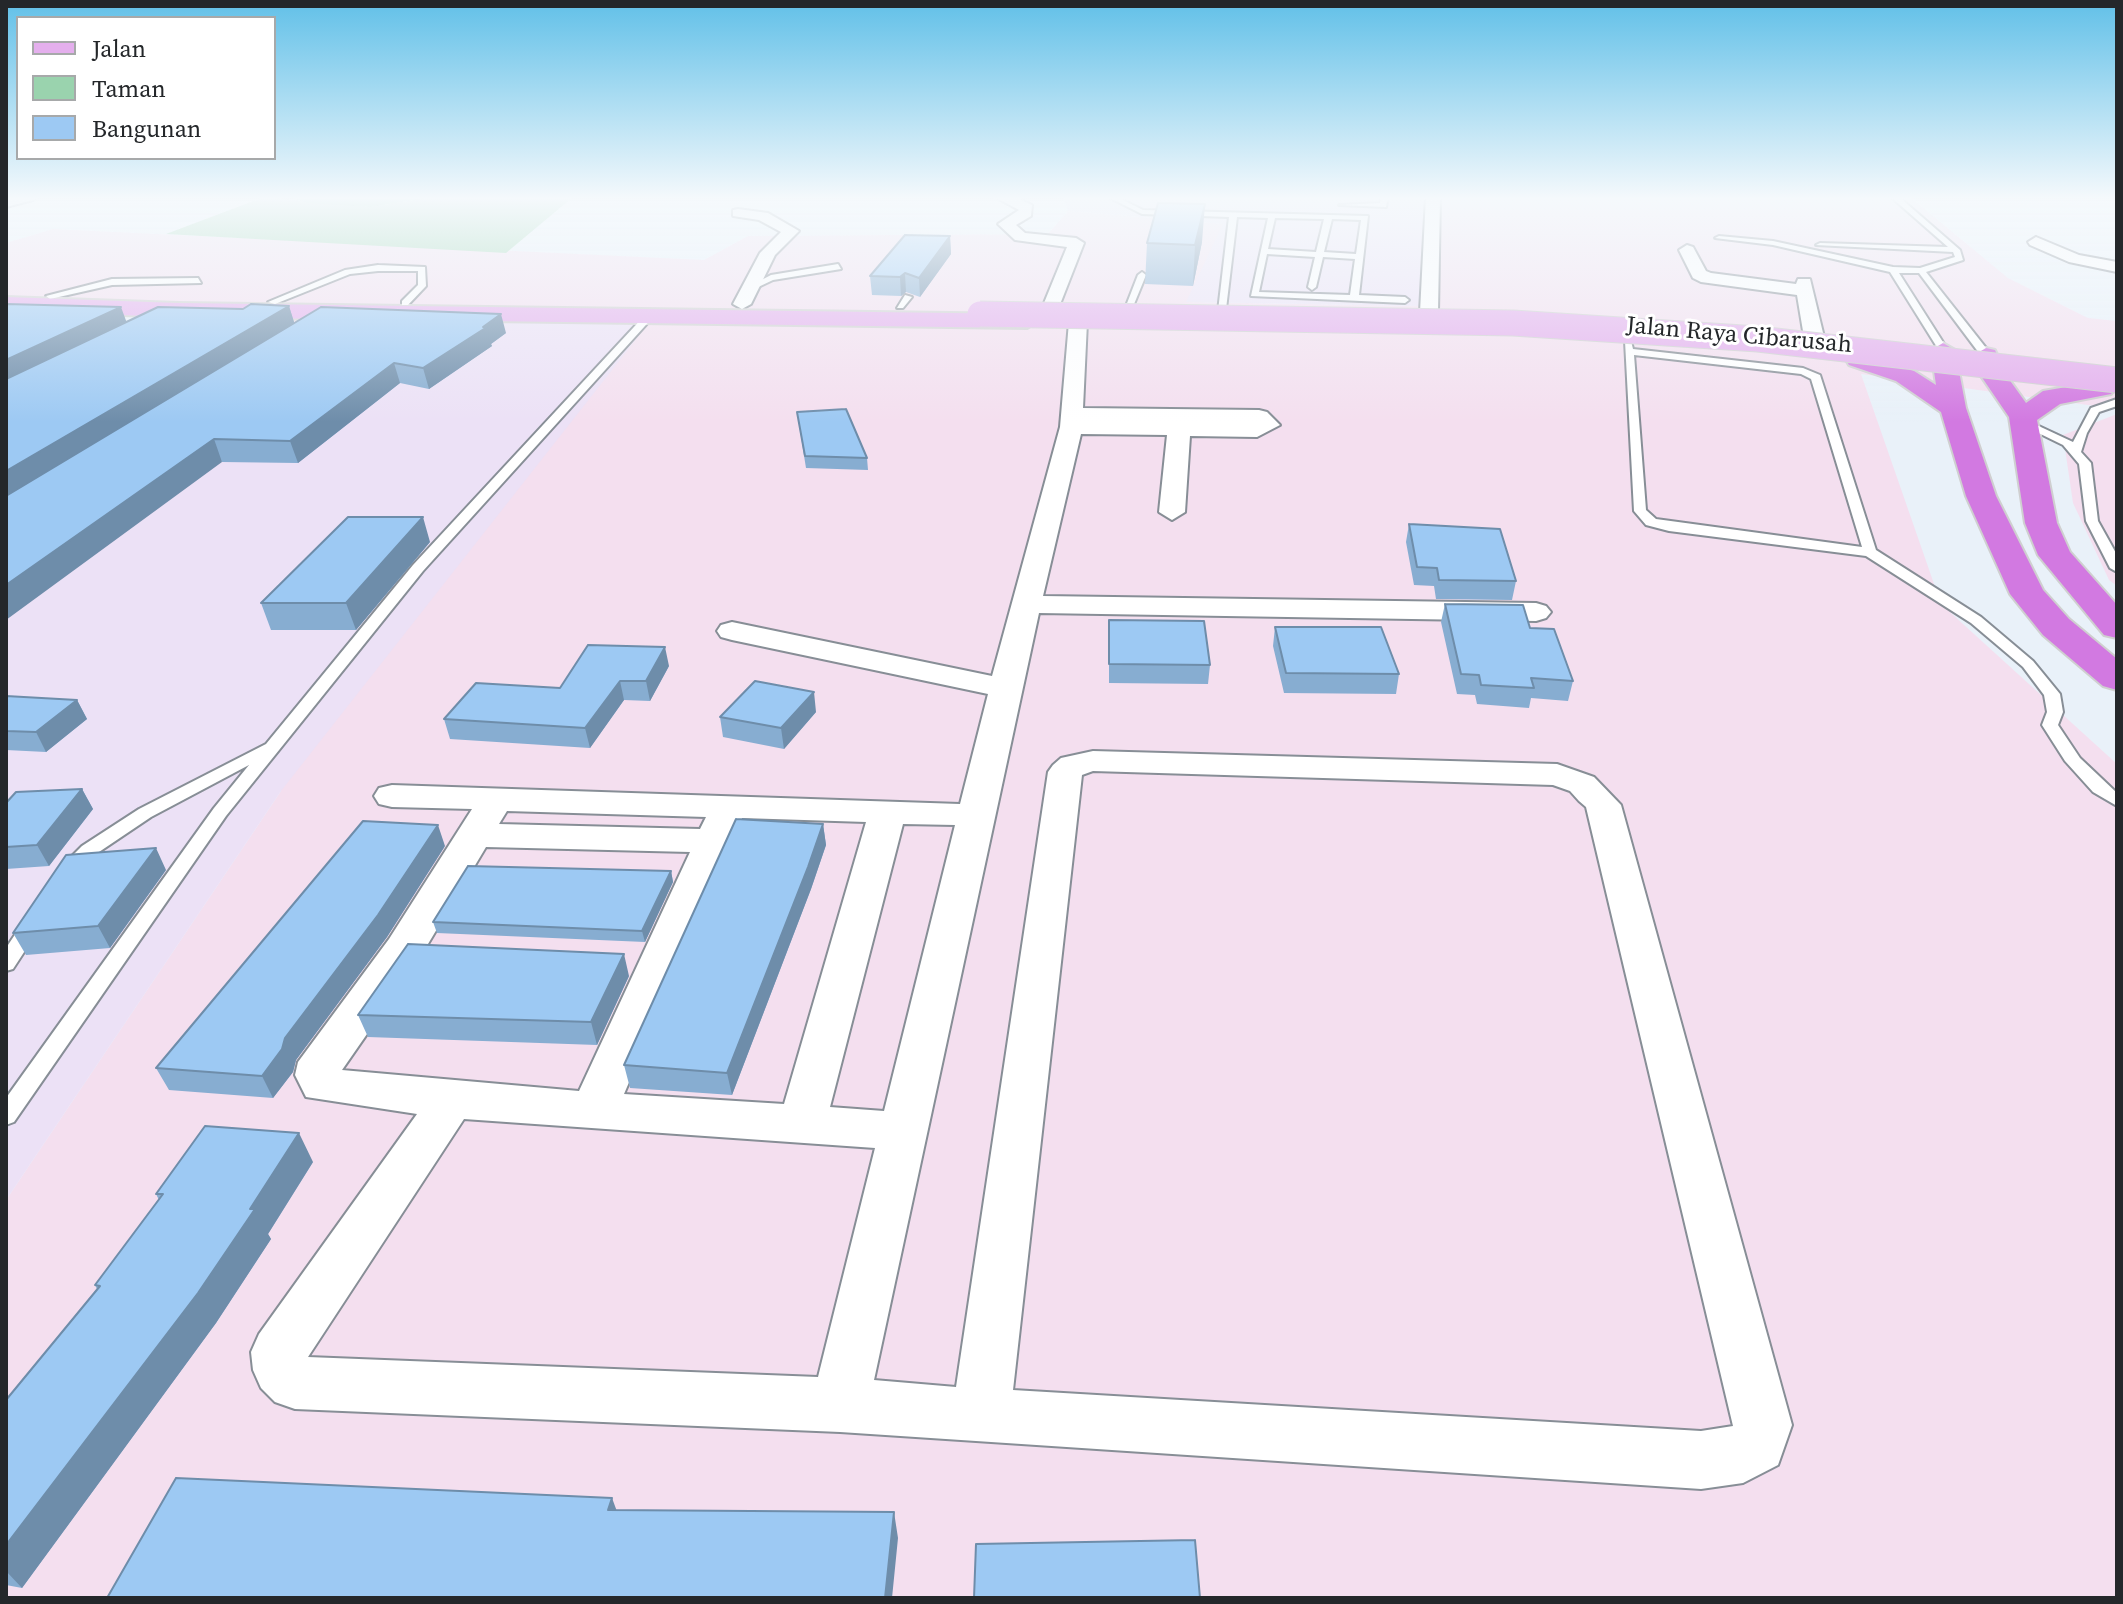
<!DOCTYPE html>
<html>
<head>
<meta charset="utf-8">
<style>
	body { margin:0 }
	#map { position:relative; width:2123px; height:1604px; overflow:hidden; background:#e9f1f9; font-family:"Source Serif 4",serif }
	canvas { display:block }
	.frame { position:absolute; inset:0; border:8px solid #24272a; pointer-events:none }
	.legend { position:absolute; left:16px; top:16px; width:260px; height:144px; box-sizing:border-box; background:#fff; border:2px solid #a7a9aa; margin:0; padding:10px 14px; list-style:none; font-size:24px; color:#24272a }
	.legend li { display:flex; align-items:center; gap:16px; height:40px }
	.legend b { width:40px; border:2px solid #a7a9aa }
</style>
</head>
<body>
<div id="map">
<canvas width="2123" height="1604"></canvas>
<div class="frame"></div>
<ul class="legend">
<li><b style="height:10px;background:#e4afed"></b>Jalan</li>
<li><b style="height:22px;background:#9ad3ae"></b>Taman</li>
<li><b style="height:22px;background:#9dc9f3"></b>Bangunan</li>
</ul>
</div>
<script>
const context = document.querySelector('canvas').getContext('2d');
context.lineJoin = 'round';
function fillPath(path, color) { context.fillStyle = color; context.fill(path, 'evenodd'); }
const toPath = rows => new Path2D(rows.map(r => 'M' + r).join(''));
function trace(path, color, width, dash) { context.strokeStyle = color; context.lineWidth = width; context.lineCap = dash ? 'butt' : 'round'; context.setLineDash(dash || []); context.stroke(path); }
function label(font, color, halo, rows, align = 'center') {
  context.font = font + ' "Source Serif 4",serif'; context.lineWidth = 6; context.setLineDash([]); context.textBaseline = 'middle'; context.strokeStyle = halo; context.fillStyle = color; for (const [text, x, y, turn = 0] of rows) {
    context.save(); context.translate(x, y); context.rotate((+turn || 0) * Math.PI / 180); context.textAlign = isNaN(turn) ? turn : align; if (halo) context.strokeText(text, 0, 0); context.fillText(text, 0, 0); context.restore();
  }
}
const commercial = toPath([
	[1440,197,1910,197,2008,278,2088,318,2117,321,2117,409,1861,374,1941,604,2117,764,2117,1598,6,1598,6,1200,281,791,276,342,226,315,6,310,6,243,53,229,704,260,748,236,1048,234,1068,211,1224,224,1187,302,1424,306],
	[2117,414,2117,586,2109,580,2073,503,2063,435]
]);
const industrial = toPath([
	[1063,197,1440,197,1424,306,1186,302,1223,224,1068,211],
	[311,317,649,323,281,791,6,1200,6,481]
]);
const green = toPath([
	[264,197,371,207,433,197,573,197,506,253,166,234]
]);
const forest = toPath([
	[289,197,433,197,371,207,308,203]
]);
const service = toPath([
	[1108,197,1117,197,1143,210,1368,216,1359,295,1405,297,1409,300,1405,303,1251,296,1268,218,1237,217,1226,309,1218,311,1229,217,1142,214,1108,197],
	[1275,218,1324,219,1316,252,1268,249,1275,218],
	[1332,219,1361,220,1356,254,1324,252,1332,219],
	[1267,254,1315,257,1308,287,1312,290,1316,287,1323,257,1355,259,1350,295,1259,292,1267,254],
	[1381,197,1388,197,1386,207,1339,205,1380,203,1381,197],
	[1891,197,1899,197,1960,250,1963,260,1926,272,1990,353,1990,357,1982,357,1919,273,1899,273,1948,350,1946,352,1940,352,1890,272,1773,245,1715,238,1719,236,1773,241,1893,267,1920,268,1955,257,1953,252,1816,245,1820,243,1948,247,1891,197],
	[838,264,841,269,773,280,754,289,750,286,771,275,838,264],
	[378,265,425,267,426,286,408,305,402,305,402,301,418,285,418,271,378,271,350,274,275,304,268,302,345,270,378,265],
	[1142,272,1146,275,1132,309,1124,311,1138,275,1142,272],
	[198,278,201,283,112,285,50,299,46,296,112,279,198,278],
	[905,295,912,297,903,308,897,308,905,295],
	[646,314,654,316,423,571,226,816,14,1122,6,1125,6,1098,214,808,249,765,151,817,96,854,77,873,63,873,60,869,63,865,82,846,139,809,266,744,413,565,646,314],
	[1625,341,1631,341,1633,349,1803,368,1820,375,1876,550,1981,617,2033,661,2060,694,2063,712,2058,725,2080,758,2117,793,2117,806,2093,792,2065,761,2042,725,2047,712,2044,695,2023,667,1971,623,1866,556,1669,531,1646,525,1634,511,1625,341],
	[1634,355,1801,374,1811,379,1862,547,1656,519,1646,510,1634,355],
	[2117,399,2117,406,2099,412,2087,433,2081,452,2091,463,2098,521,2117,555,2117,572,2110,568,2086,521,2079,464,2063,445,2018,423,2028,421,2073,442,2091,408,2117,399],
	[33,916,40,918,43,923,13,969,6,971,6,948,26,918,33,916]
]);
const minor = toPath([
	[35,197,33,200,6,207,6,199,35,197],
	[995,197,1015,197,1032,205,1031,216,1016,225,1025,233,1076,238,1084,243,1057,312,1045,312,1042,308,1067,247,1015,240,998,224,1019,210,995,197],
	[1426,197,1440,197,1438,312,1429,318,1420,312,1426,197],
	[738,209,768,213,799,231,775,255,751,304,742,309,733,304,760,253,781,232,759,220,733,216,733,210,738,209],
	[2036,237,2079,255,2117,262,2117,272,2069,262,2030,245,2028,242,2036,237],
	[1687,245,1693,247,1706,271,1711,273,1796,284,1798,279,1810,279,1824,337,1821,341,1807,341,1804,337,1797,295,1701,282,1693,278,1679,250,1687,245],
	[1078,316,1087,322,1083,408,1259,410,1267,412,1280,425,1257,437,1190,436,1185,512,1172,520,1159,512,1167,435,1081,434,1043,596,1536,603,1546,606,1551,612,1546,618,1536,621,1039,613,874,1380,956,1387,1048,772,1053,765,1061,758,1093,751,1557,764,1594,777,1621,805,1792,1425,1778,1465,1743,1483,1701,1489,840,1432,295,1409,275,1402,261,1388,253,1370,251,1352,259,1334,417,1114,306,1097,295,1075,298,1062,389,939,472,809,392,807,379,804,374,796,379,788,392,785,960,804,988,694,732,640,721,637,717,631,721,625,732,622,992,676,1060,427,1069,322,1078,316],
	[1093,771,1553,785,1570,791,1579,801,1586,807,1733,1426,1701,1431,1013,1390,1082,775,1093,771],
	[507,811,706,817,700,829,499,824,507,811],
	[742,818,866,822,784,1104,624,1094,742,818],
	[903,824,955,825,884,1111,830,1107,903,824],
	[486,847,690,852,579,1091,342,1070,419,959,486,847],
	[464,1119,875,1148,818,1377,308,1357,464,1119]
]);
const primary = toPath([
	[6,297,178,303,1027,314,1038,321,1027,328,178,317,6,311,6,297]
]);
const motorway = toPath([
	[1943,343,1955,350,1966,408,1996,496,2043,590,2069,619,2117,659,2117,690,2103,686,2043,635,2010,594,1966,496,1941,412,1896,381,1849,365,1846,360,1849,355,1867,355,1914,371,1936,385,1931,350,1943,343],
	[1986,348,1995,350,2006,375,2026,403,2043,391,2102,381,2115,389,2111,394,2060,404,2037,420,2057,523,2070,552,2117,605,2117,638,2104,635,2038,555,2025,523,2009,417,1981,376,1974,355,1986,348]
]);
const primaryBridge = toPath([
	[980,314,1513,323,1758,339,2117,380]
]);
const wall = toPath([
	[950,236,951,254,920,297,906,292,901,296,872,295,870,276],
	[1202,242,1193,286,1145,284,1147,243],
	[289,306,294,323,506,333,491,344,492,346,429,389,400,383,298,463,222,462,127,322,243,309],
	[797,412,867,458,868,470,806,468],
	[1409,524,1516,581,1512,600,1436,599,1434,586,1414,585,1406,542],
	[430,542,356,630,271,630,261,603],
	[1445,604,1530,628,1573,681,1568,701,1531,698,1529,708,1477,704,1475,695,1457,694,1441,622],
	[1109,620,1210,665,1208,684,1109,683],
	[1275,627,1399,674,1396,694,1284,693,1273,646],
	[669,666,650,701,624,700,590,748,450,739,444,719,560,688],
	[6,696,77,700,87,719,46,752,6,750],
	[816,712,784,749,723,737,720,717],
	[82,789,93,809,49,866,6,869,6,803],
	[823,824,826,845,811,889,732,1095,630,1088,624,1065],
	[445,846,387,937,296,1060,293,1072,273,1098,169,1090,156,1068],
	[166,870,110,948,26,955,13,933],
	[671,871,673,882,645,942,437,933,433,922],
	[629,976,597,1045,368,1037,358,1015],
	[313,1162,268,1234,271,1239,216,1323,22,1588,6,1585,6,1400,97,1289,95,1285,159,1200,156,1194]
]);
const shadedWall = toPath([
	[1205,204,1202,242,1193,286,1195,245],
	[950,236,951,254,920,297,919,278],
	[905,273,906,292,901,296,900,277],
	[289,306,295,325,6,501,6,471],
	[121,307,128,326,6,385,6,360],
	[501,314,506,333,491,344,492,346,429,389,423,368],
	[394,363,400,383,298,463,290,441],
	[214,439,222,462,6,620,6,585],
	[423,517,430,542,356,630,346,603],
	[665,647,669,666,650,701,646,681],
	[620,681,624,700,590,748,585,728],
	[814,692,816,712,784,749,781,728],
	[77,700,87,719,46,752,36,732],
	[82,789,93,809,49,866,37,845],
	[823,824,826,845,811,889,732,1095,727,1073],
	[438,825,445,846,387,937,296,1060,293,1072,273,1098,262,1076,285,1038],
	[156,848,166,870,110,948,98,926],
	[671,871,673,882,645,942,642,931],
	[624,954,629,976,597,1045,591,1022],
	[299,1133,313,1162,268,1234,271,1239,216,1323,22,1588,6,1571,6,1545,250,1209],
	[612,1498,622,1525,608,1510],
	[894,1512,898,1538,892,1598,885,1598]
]);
const building = toPath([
	[1158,203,1205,204,1195,245,1147,243,1158,203],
	[905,235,950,236,919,278,905,273,900,277,870,276,905,235],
	[6,304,121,307,6,360,6,304],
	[251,304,289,306,6,471,6,379,158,307,243,309,251,304],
	[321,307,501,314,483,327,487,327,423,368,394,363,290,441,214,439,6,585,6,496,321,307],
	[846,409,867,458,805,456,797,412,846,409],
	[348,517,423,517,346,603,261,603,348,517],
	[1409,524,1500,529,1516,581,1439,580,1437,568,1417,567,1409,524],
	[1445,604,1523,605,1530,628,1554,629,1573,681,1531,678,1534,688,1481,685,1479,675,1461,674,1445,604],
	[1109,620,1204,621,1210,665,1109,664,1109,620],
	[1275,627,1381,627,1399,674,1286,673,1275,627],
	[588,645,665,647,646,681,620,681,585,728,444,719,476,683,560,688,588,645],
	[755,681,814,692,781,728,720,717,755,681],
	[6,696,77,700,36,732,6,731,6,696],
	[82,789,37,845,6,847,6,803,16,792,82,789],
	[736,819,823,824,808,867,727,1073,624,1065,736,819],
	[363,821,438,825,378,915,285,1038,282,1049,262,1076,156,1068,363,821],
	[156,848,98,926,13,933,66,855,156,848],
	[468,866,671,871,642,931,433,922,468,866],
	[408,944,624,954,591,1022,358,1015,408,944],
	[205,1126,299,1133,250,1209,255,1209,198,1293,6,1545,6,1400,100,1286,95,1285,163,1194,156,1194,205,1126],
	[176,1478,612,1498,608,1510,894,1512,885,1598,107,1598,176,1478],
	[1195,1540,1200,1598,974,1598,976,1544,1195,1540]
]);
const farStreetnames = [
	["Jalan Raya Cibarusah",1739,336,5]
];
fillPath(commercial, '#f4dfef');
fillPath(industrial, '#ece1f6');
fillPath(green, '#9ad3ae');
fillPath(forest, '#70d296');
trace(service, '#878e96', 4);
trace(minor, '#878e96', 4);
trace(primary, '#cfcfd0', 4);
trace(motorway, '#cfcfd0', 4);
fillPath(service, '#fff');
fillPath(minor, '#fff');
fillPath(primary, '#e4afed');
fillPath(motorway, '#d279e1');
trace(primaryBridge, '#cfcfd0', 27, []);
trace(primaryBridge, '#e4afed', 25);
fillPath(wall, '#87add1');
fillPath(shadedWall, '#6e8daa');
fillPath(building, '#9dc9f3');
trace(building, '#6e8daa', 2);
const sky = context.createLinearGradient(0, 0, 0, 422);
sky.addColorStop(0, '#61c0e8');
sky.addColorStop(0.47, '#f5f9fc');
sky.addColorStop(1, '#f5f9fc00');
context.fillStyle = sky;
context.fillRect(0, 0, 2123, 422);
label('24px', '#24272a', '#fff', farStreetnames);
</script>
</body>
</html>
